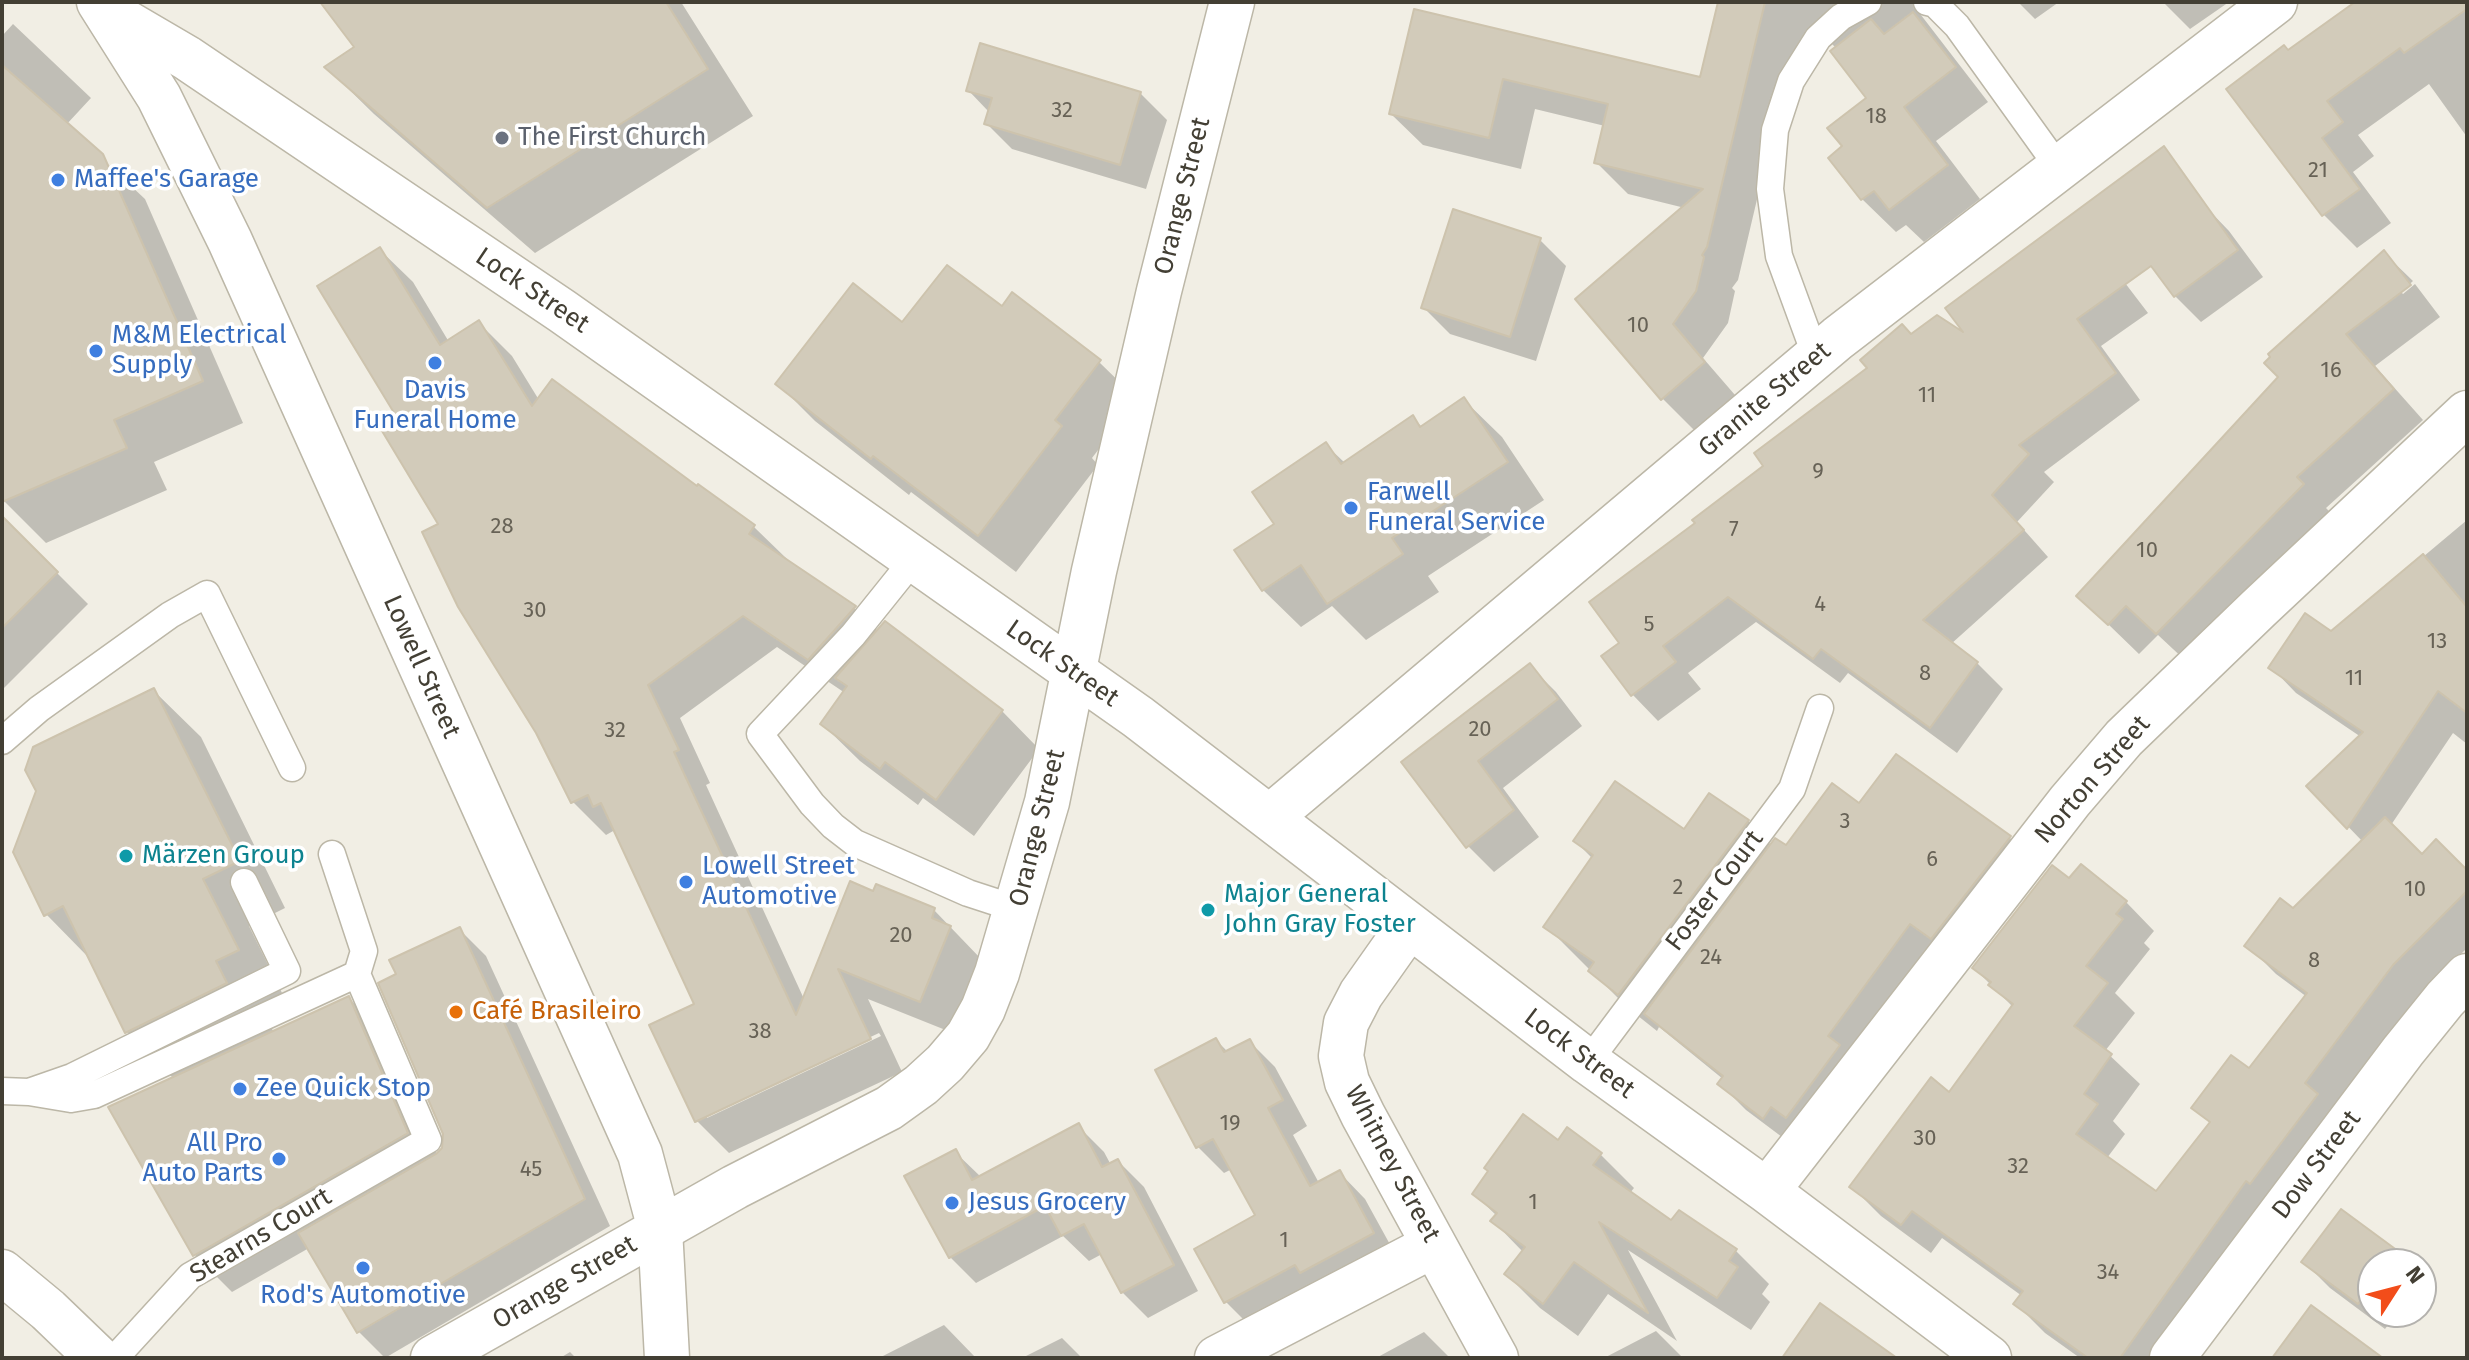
<!DOCTYPE html>
<html>
<head>
<meta charset="utf-8">
<style>
	body { margin:0 }
	#map { position:relative; width:2469px; height:1360px; overflow:hidden; background:#f1eee4; font-family:"Fira Sans",sans-serif }
	canvas { display:block }
	.frame { position:absolute; inset:0; border:4px solid #433f34; pointer-events:none }
	.north { position:absolute; left:2357px; top:1248px; width:80px; height:80px; box-sizing:border-box; background:#fff; border:2px solid #b4b2ae; border-radius:50%; rotate:54deg; font-size:22px; font-weight:700; line-height:32px; text-align:center; color:#433f34 }
	.north::after { content:''; display:block; margin:auto; width:28px; height:36px; background:#f24d1a; clip-path:polygon(50% 0,100% 100%,50% 72%,0 100%) }
</style>
</head>
<body>
<div id="map">
<canvas width="2469" height="1360"></canvas>
<div class="frame"></div>
<div class="north">N</div>
</div>
<script>
const context = document.querySelector('canvas').getContext('2d');
context.lineJoin = 'round';
function fillPath(path, color) { context.fillStyle = color; context.fill(path, 'evenodd'); }
const toPath = rows => new Path2D(rows.map(r => 'M' + r).join(''));
function trace(path, color, width, dash) { context.strokeStyle = color; context.lineWidth = width; context.lineCap = dash ? 'butt' : 'round'; context.setLineDash(dash || []); context.stroke(path); }
function label(font, color, halo, rows, align = 'center') {
  context.font = font + ' "Fira Sans",sans-serif'; context.lineWidth = 7; context.setLineDash([]); context.textBaseline = 'middle'; context.strokeStyle = halo; context.fillStyle = color; for (const [text, x, y, turn = 0] of rows) {
    context.save(); context.translate(x, y); context.rotate((+turn || 0) * Math.PI / 180); context.textAlign = isNaN(turn) ? turn : align; if (halo) context.strokeText(text, 0, 0); context.fillText(text, 0, 0); context.restore();
  }
}
const shadow = toPath([
	[323,2,681,2,753,116,535,253,374,114,327,68,357,48],
	[1729,2,1938,2,1921,15,1988,102,1936,141,1980,199,1924,242,1906,225,1896,232,1862,199,1845,147,1869,98,1835,47,1824,36,1788,68,1738,280,1732,288,1735,291,1728,323,1703,358,1735,395,1694,430,1662,398,1685,208,1628,194,1596,162,1605,126,1535,109,1521,169,1423,145,1391,114,1415,11,1702,79],
	[2018,2,2059,2,2035,19],
	[2163,2,2229,2,2190,29],
	[2357,2,2467,2,2467,137,2429,84,2358,135,2374,156,2353,172,2391,223,2357,248,2324,215,2228,89,2289,52],
	[13,24,91,98,66,125,145,199,243,423,154,462,167,490,46,543,2,499,2,36],
	[968,90,1140,93,1167,120,1146,189,1012,149,986,123,989,112],
	[2203,204,2229,231,2263,277,2201,322,2175,296],
	[1540,240,1566,266,1536,361,1450,334,1423,307],
	[2096,245,2148,313,2101,346,2140,400,2044,472,2054,482,2017,522,2048,557,1951,644,1977,663,2003,689,1957,753,1848,673,1840,683,1756,622,1688,673,1701,689,1658,721,1632,694,1622,643,1698,524,1766,466,1912,336,1971,339],
	[380,250,413,282,449,342,479,323,512,356,539,400,698,489,754,527,787,559,785,561,854,608,878,631,1002,711,1039,749,974,836,923,798,918,805,860,761,822,724,845,693,777,647,680,718,710,783,706,785,804,999,874,894,934,910,983,961,953,1033,868,999,902,1072,729,1153,697,1121,697,1005,615,830,606,835,573,802,441,525,399,417],
	[879,1033,881,1036,707,1118,707,1114],
	[2383,252,2413,281,2401,292,2403,294,2415,284,2440,317,2375,366,2423,420,2326,508,2333,515,2188,663,2158,635,2139,654,2079,596,2281,377],
	[1002,309,1099,362,1137,399,1092,458,1098,465,1016,572,911,492,909,495,815,421,778,384,903,325],
	[1464,400,1502,437,1544,500,1428,576,1439,592,1366,640,1332,606,1301,627,1263,590,1276,525,1326,445,1345,463,1413,418,1423,428],
	[2,518,88,604,2,690],
	[2467,520,2467,744,2453,733,2391,825,2422,856,2467,873,2467,948,2421,994,2169,1358,2080,1358,2045,1333,2016,1304,2022,1296,1942,1238,1931,1253,1881,1216,1852,1187,1950,1094,2013,1007,1974,968,2069,881,2126,902,2154,931,2144,943,2150,949,2115,993,2135,1013,2105,1051,2140,1084,2113,1121,2125,1134,2107,1158,2157,1194,2211,1124,2194,1107,2249,1071,2307,997,2276,974,2247,945,2293,911,2363,842,2309,786,2361,737,2296,693,2271,667,2331,634],
	[1530,666,1556,692,1582,726,1503,788,1539,837,1494,872,1468,846,1404,763],
	[154,691,201,737,285,908,249,926,284,997,262,1008,274,1033,349,998,386,1036,437,1155,444,1149,445,1133,399,975,460,930,486,956,610,1226,385,1358,359,1332,309,1248,232,1292,195,1255,174,1079,127,1032,91,960,46,914],
	[1897,757,2010,838,2036,864,1790,1143,1746,1110,1720,1084,1723,1079,1659,1027,1657,1031,1628,1008,1546,926,1593,859,1575,841,1684,831,1748,821,1772,846,1786,848,1860,806],
	[1216,1040,1228,1052,1249,1041,1275,1067,1307,1126,1293,1135,1319,1183,1339,1172,1365,1199,1398,1259,1252,1328,1226,1302,1258,1216,1232,1169,1224,1173,1198,1147,1158,1071],
	[1078,1126,1104,1152,1111,1165,1118,1161,1144,1187,1198,1291,1148,1318,1122,1292,1102,1254,1089,1261,1063,1236,976,1283,950,1257,955,1152,981,1177],
	[1568,1130,1601,1155,1634,1188,1630,1193,1672,1223,1679,1212,1736,1251,1769,1284,1762,1294,1770,1302,1751,1330,1628,1250,1677,1341,1608,1294,1578,1336,1540,1308,1506,1274,1523,1252,1493,1221,1497,1216,1474,1194,1558,1142],
	[2396,1253,2407,1264,2373,1264,2373,1312,2398,1312,2385,1329,2330,1288,2304,1262],
	[944,1325,976,1358,879,1358],
	[1656,1331,1683,1358,1604,1358],
	[1424,1332,1450,1358,1376,1358],
	[1062,1338,1082,1358,1022,1358],
	[570,1352,576,1358,560,1358]
]);
const building = toPath([
	[320,2,666,2,708,69,487,208,324,67,354,47,320,2],
	[1718,2,1765,2,1707,247,1702,255,1704,257,1696,291,1673,324,1705,362,1661,400,1575,299,1703,189,1594,163,1608,104,1503,79,1489,138,1389,114,1414,9,1700,77,1718,2],
	[2355,2,2467,2,2467,9,2404,53,2400,48,2327,101,2343,122,2322,138,2360,189,2322,216,2226,89,2284,45,2288,50,2355,2],
	[1913,12,1956,67,1904,107,1948,165,1889,210,1874,191,1861,200,1828,158,1842,146,1827,128,1866,98,1830,51,1871,19,1884,34,1913,12],
	[980,43,1141,92,1120,165,984,124,992,98,966,91,980,43],
	[2,65,103,154,203,381,114,420,127,448,2,502,2,65],
	[2164,146,2238,250,2174,297,2151,266,2077,319,2116,373,2019,445,2029,454,1992,495,2024,530,1923,620,1978,662,1930,728,1821,649,1813,659,1728,597,1663,646,1676,662,1631,696,1601,656,1619,643,1589,602,1695,523,1692,520,1763,466,1754,453,1867,368,1860,360,1902,324,1911,334,1937,315,1963,332,1945,308,2164,146],
	[1453,209,1541,238,1510,337,1421,308,1453,209],
	[380,247,440,345,479,320,532,406,552,379,697,486,698,484,755,525,749,534,856,606,808,660,743,616,648,685,679,750,674,752,796,1015,850,881,873,891,876,884,935,908,932,918,951,926,920,1002,838,969,871,1039,695,1122,649,1025,694,1004,601,803,593,807,588,795,571,803,536,733,458,607,422,532,438,524,379,426,396,416,317,286,380,247],
	[2384,250,2411,285,2346,334,2394,389,2297,477,2304,484,2156,634,2126,606,2108,625,2076,596,2278,377,2264,363,2270,357,2268,354,2384,250],
	[947,265,1002,306,1012,292,1101,360,1055,420,1062,426,978,536,873,456,871,459,775,384,853,283,902,322,947,265],
	[1464,397,1508,462,1392,538,1403,554,1327,604,1301,565,1262,591,1234,550,1274,524,1252,492,1326,442,1341,464,1413,415,1420,427,1464,397],
	[2,516,58,572,2,628,2,516],
	[2423,554,2467,607,2467,713,2438,691,2347,829,2306,786,2363,732,2268,668,2305,613,2331,631,2423,554],
	[885,621,1003,710,936,800,885,762,880,769,820,724,847,686,835,678,885,621],
	[1530,663,1558,699,1478,761,1514,810,1466,848,1401,762,1530,663],
	[154,688,240,861,203,879,239,950,216,961,227,983,125,1033,63,906,44,916,13,852,36,791,25,770,33,747,154,688],
	[1896,754,2011,836,1931,939,1910,924,1828,1036,1840,1045,1786,1118,1771,1107,1763,1119,1717,1084,1723,1076,1644,1014,1775,838,1786,845,1832,783,1859,803,1896,754],
	[1615,781,1684,829,1709,793,1749,820,1618,995,1588,971,1594,962,1543,927,1593,855,1573,841,1615,781],
	[2385,817,2422,854,2436,839,2467,870,2467,891,2393,965,2305,1083,2318,1094,2250,1184,2246,1181,2120,1358,2088,1358,2013,1304,2023,1291,1912,1211,1901,1225,1849,1187,1931,1077,1949,1092,2013,1004,1988,985,1991,982,1972,968,2052,865,2069,878,2081,864,2127,901,2116,914,2123,919,2086,966,2108,983,2074,1026,2112,1054,2084,1094,2098,1104,2076,1134,2156,1191,2210,1122,2191,1108,2231,1055,2249,1068,2307,993,2244,946,2280,898,2293,908,2385,817],
	[460,927,585,1199,357,1333,298,1233,436,1154,442,1148,443,1134,378,983,396,974,389,960,460,927],
	[349,996,408,1133,193,1256,108,1107,349,996],
	[1216,1038,1224,1052,1250,1039,1283,1100,1268,1108,1310,1186,1340,1170,1374,1233,1300,1273,1295,1265,1224,1303,1194,1249,1255,1215,1213,1139,1196,1148,1155,1070,1216,1038],
	[1523,1114,1558,1140,1567,1127,1602,1153,1593,1165,1671,1220,1679,1210,1737,1249,1729,1261,1738,1267,1717,1298,1599,1222,1648,1313,1574,1262,1543,1304,1504,1274,1525,1247,1490,1221,1497,1213,1472,1194,1488,1171,1484,1168,1523,1114],
	[1079,1123,1102,1167,1118,1159,1174,1265,1121,1293,1084,1224,1061,1236,1045,1206,949,1258,904,1176,956,1149,972,1180,1079,1123],
	[2341,1209,2398,1251,2388,1264,2373,1264,2373,1284,2358,1304,2301,1262,2341,1209],
	[1820,1303,1897,1358,1782,1358,1820,1303],
	[2311,1305,2383,1358,2272,1358,2311,1305]
]);
const service = toPath([
	[1927,2,1935,4,1957,26,2059,168],
	[1816,357,1779,256,1770,189,1775,130,1791,81,1818,38,1841,17,1868,2],
	[914,559,853,635,760,734,812,804,833,826,855,843,968,893,1017,909],
	[2,741,39,709,170,615,207,594,292,768],
	[332,854,364,951,357,974],
	[1588,1062,1792,789,1820,708],
	[2,1091,29,1092,72,1077,287,971,244,882],
	[29,1092,71,1099,94,1095,357,974,428,1140,190,1276,115,1358]
]);
const minor = toPath([
	[105,10,187,58,562,311,1138,717,1588,1062,1767,1191,1989,1358],
	[1270,817,1838,338,2275,2],
	[1409,926,1361,994,1346,1023,1341,1056,1347,1082,1363,1115,1496,1358],
	[1767,1191,2070,801,2124,738,2259,608,2467,413],
	[433,1358,735,1187,889,1108,921,1085,945,1063,968,1036,983,1009,997,973,1047,802,1094,571,1159,291,1232,2],
	[1217,1358,1434,1245],
	[2172,1358,2403,1051,2445,999,2467,976]
]);
const tertiary = toPath([
	[99,2,159,97,230,241,640,1154,660,1229,667,1358],
	[2,1272,48,1310,98,1358]
]);
const markers = [
	[502,138,8,"#6b7280"],
	[58,180,8,"#3f7fe0"],
	[96,351,8,"#3f7fe0"],
	[435,363,8,"#3f7fe0"],
	[1351,508,8,"#3f7fe0"],
	[126,856,8,"#0f9aa8"],
	[686,882,8,"#3f7fe0"],
	[1208,910,8,"#0f9aa8"],
	[456,1012,8,"#e8710a"],
	[240,1089,8,"#3f7fe0"],
	[279,1159,8,"#3f7fe0"],
	[952,1203,8,"#3f7fe0"],
	[363,1268,8,"#3f7fe0"]
];
const numberNames = [
	["32",1062,111],
	["18",1876,117],
	["21",2318,171],
	["10",1638,326],
	["16",2331,371],
	["11",1927,396],
	["9",1818,472],
	["28",502,527],
	["7",1734,530],
	["10",2147,551],
	["4",1820,605],
	["30",535,611],
	["5",1649,625],
	["13",2437,642],
	["8",1925,674],
	["11",2354,679],
	["20",1480,730],
	["32",615,731],
	["3",1845,822],
	["6",1932,860],
	["2",1678,888],
	["10",2415,890],
	["20",901,936],
	["24",1711,958],
	["8",2314,961],
	["38",760,1032],
	["19",1230,1124],
	["30",1925,1139],
	["32",2018,1167],
	["45",531,1170],
	["1",1533,1203],
	["1",1284,1241],
	["34",2108,1273]
];
const worshipNames = [
	["The First Church",518,138]
];
const shopNames = [
	["Maffee's Garage",74,180],
	["M&M Electrical",112,336],
	["Supply",112,366],
	["Davis",435,391,"center"],
	["Funeral Home",435,421,"center"],
	["Farwell",1367,493],
	["Funeral Service",1367,523],
	["Lowell Street",702,867],
	["Automotive",702,897],
	["Zee Quick Stop",256,1089],
	["All Pro",263,1144,"right"],
	["Auto Parts",263,1174,"right"],
	["Jesus Grocery",968,1203],
	["Rod's Automotive",363,1296,"center"]
];
const streetNames = [
	["Orange Street",1183,196,-76],
	["Lock Street",532,291,34],
	["Granite Street",1765,400,-40],
	["Lock Street",1062,664,35],
	["Lowell Street",421,667,66],
	["Norton Street",2093,780,-49],
	["Orange Street",1038,828,-76],
	["Foster Court",1715,891,-53],
	["Lock Street",1579,1054,37],
	["Whitney Street",1392,1164,62],
	["Dow Street",2317,1165,-53],
	["Stearns Court",261,1236,-31],
	["Orange Street",565,1283,-30]
];
const cultureNames = [
	["Märzen Group",142,856],
	["Major General",1224,895],
	["John Gray Foster",1224,925]
];
const foodNames = [
	["Café Brasileiro",472,1012]
];
fillPath(shadow, '#0003');
fillPath(building, '#d2cbba');
trace(building, '#cdc3ad', 2);
trace(service, '#bcb7a7', 29);
trace(minor, '#bcb7a7', 47);
trace(tertiary, '#bcb7a7', 47);
trace(service, '#fff', 26);
trace(minor, '#fff', 44);
trace(tertiary, '#fff', 44);
for (const [x, y, r, color] of markers) { const dot = new Path2D(); dot.arc(x, y, r, 0, 2 * Math.PI); context.fillStyle = color; context.fill(dot); trace(dot, '#fff', 3); }
label('22px', '#676256', null, numberNames);
label('26px', '#5b616d', '#fff', worshipNames, 'left');
label('26px', '#366cbe', '#fff', shopNames, 'left');
label('26px', '#433f34', '#fff', streetNames);
label('26px', '#0d838f', '#fff', cultureNames, 'left');
label('26px', '#c56008', '#fff', foodNames, 'left');
</script>
</body>
</html>
